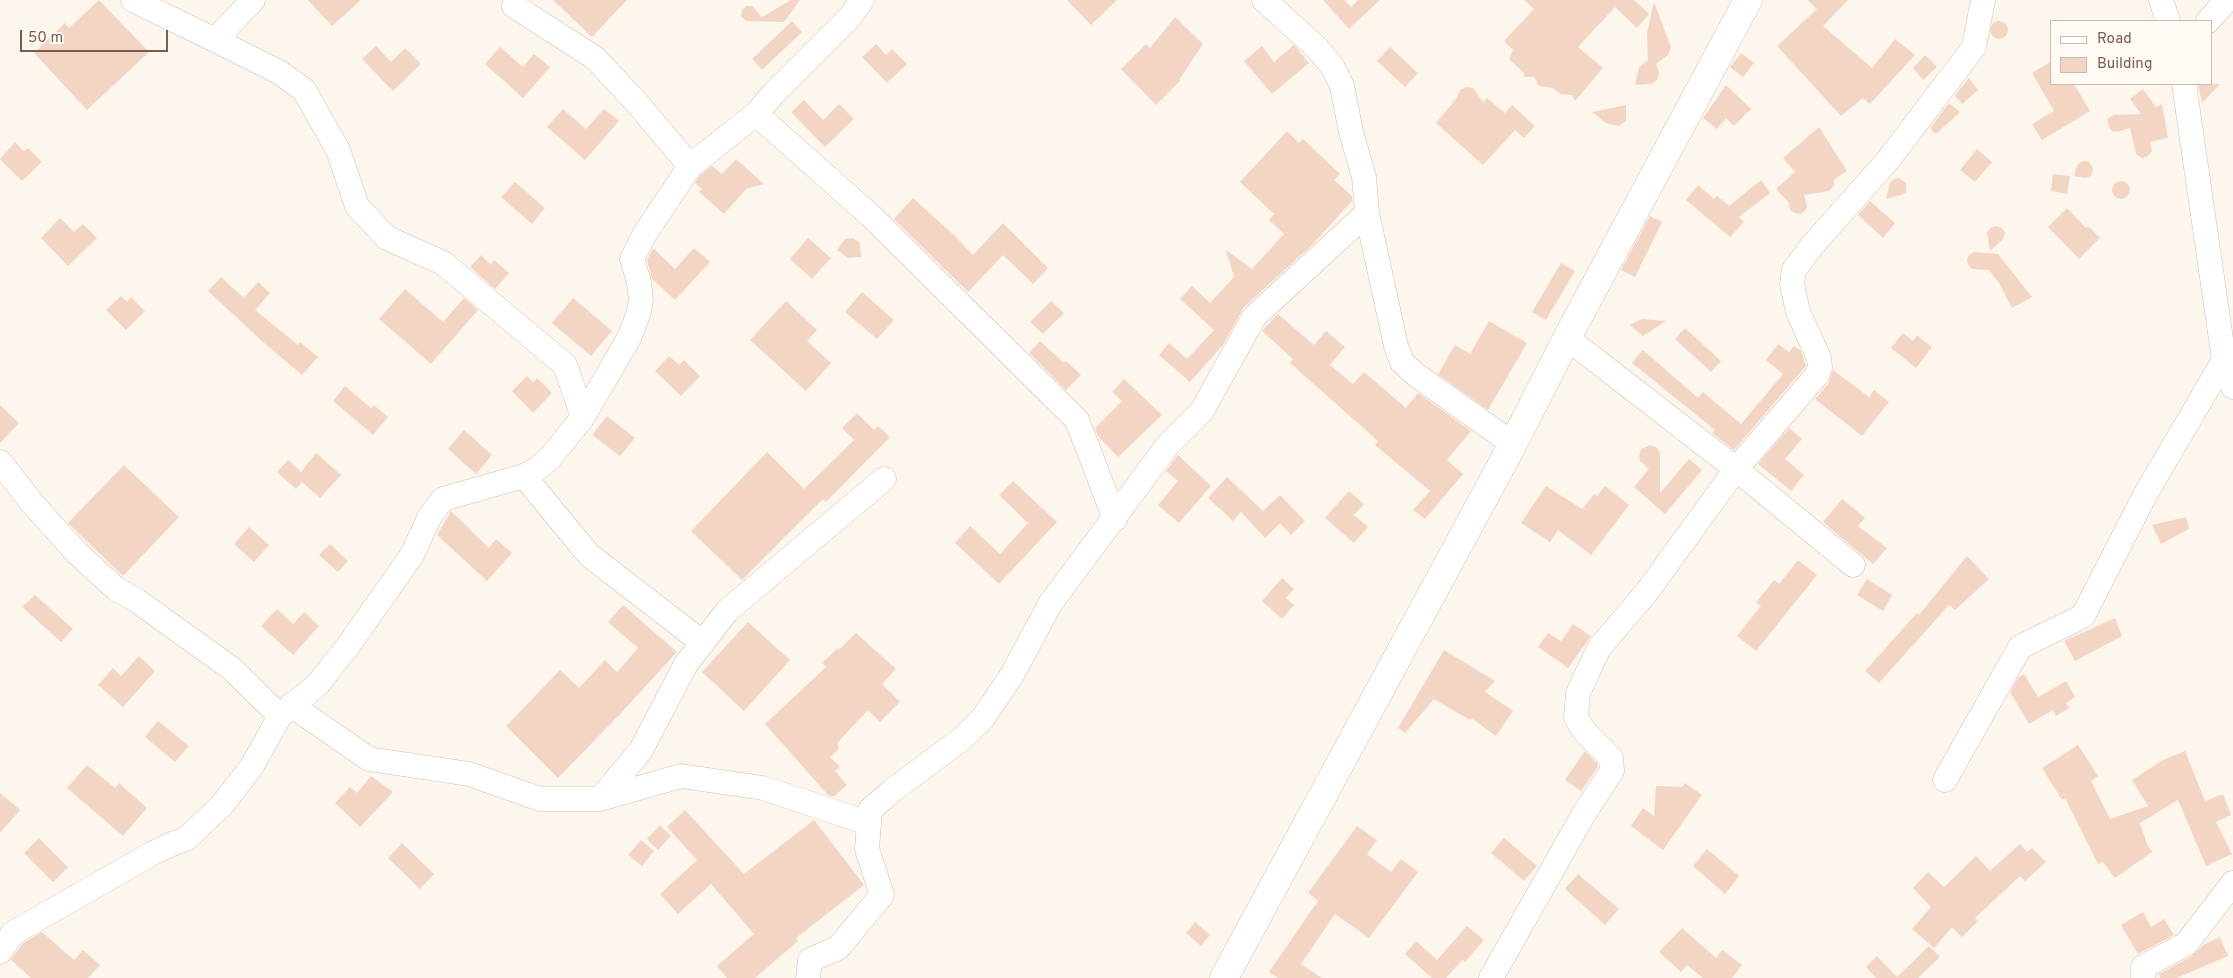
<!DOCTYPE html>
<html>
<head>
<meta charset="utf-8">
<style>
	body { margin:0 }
	#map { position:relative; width:2233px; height:978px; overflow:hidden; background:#fdf6ec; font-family:Overpass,sans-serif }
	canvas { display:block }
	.legend { position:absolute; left:2050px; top:20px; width:162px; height:65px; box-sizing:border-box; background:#fffaf3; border:1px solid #cabbb1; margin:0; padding:6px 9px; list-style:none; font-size:15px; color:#7a5c4d }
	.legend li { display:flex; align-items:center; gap:10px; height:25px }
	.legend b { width:25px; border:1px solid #cabbb1 }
	.scale { position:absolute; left:20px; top:30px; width:148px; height:22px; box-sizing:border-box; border:2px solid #7a5c4d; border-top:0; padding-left:6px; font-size:15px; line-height:18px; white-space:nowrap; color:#7a5c4d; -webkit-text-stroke:4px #fffaf3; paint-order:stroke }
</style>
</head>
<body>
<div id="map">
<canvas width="2233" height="978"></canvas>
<ul class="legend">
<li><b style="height:6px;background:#fff"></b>Road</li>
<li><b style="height:14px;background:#f3d5c3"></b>Building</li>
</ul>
<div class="scale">50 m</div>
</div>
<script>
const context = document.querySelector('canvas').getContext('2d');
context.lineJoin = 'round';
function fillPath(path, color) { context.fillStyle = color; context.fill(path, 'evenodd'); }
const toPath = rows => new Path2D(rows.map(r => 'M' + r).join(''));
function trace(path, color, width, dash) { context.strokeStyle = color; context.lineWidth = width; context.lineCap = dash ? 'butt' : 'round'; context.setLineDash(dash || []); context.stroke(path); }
const building = toPath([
	[99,0,149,52,87,110,34,53,65,23,69,28],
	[308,0,361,0,332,26],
	[553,0,627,0,592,37],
	[791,0,800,0,784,22,746,21,741,16,742,10,746,6,752,6,762,17],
	[1067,0,1117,0,1091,25],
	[1323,0,1344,0,1351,7,1358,0,1380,0,1349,29],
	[1524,0,1634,0,1649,14,1637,28,1615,7,1578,47,1603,68,1575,101,1572,95,1560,94,1553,88,1539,86,1534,77,1524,77,1524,73,1509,59,1513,50,1504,41,1534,9],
	[1807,0,1848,0,1823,26,1872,68,1895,39,1915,55,1870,104,1863,98,1841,116,1777,46,1817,9],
	[1654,2,1671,47,1668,55,1656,64,1659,72,1658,79,1652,84,1635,85,1639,67,1648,60,1647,33],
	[1175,17,1203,44,1179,80,1180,81,1156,105,1121,69,1146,44,1150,48],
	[792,21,802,32,762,70,752,59],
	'1990 30a9 9 0 1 1 18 0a9 9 0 1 1-18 0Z',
	[876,44,886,55,892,49,907,64,887,83,862,57],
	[1294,45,1309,63,1272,94,1244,61,1262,46,1274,62],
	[376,46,391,62,405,48,421,64,393,91,362,59],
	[500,47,523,67,534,54,550,67,523,98,485,64],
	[1390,47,1418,73,1405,87,1377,61],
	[1741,53,1754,63,1743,77,1730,67],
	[1925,55,1937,67,1923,80,1913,68],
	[2052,61,2052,84,2074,84,2090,111,2042,140,2032,124,2054,111,2032,73],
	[1969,78,1978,90,1962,104,1955,95],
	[2198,84,2220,84,2202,103],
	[1726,85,1751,109,1734,126,1726,118,1717,129,1703,118],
	[1466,87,1473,88,1483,102,1487,98,1505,113,1512,105,1535,126,1524,138,1515,130,1483,165,1436,123,1456,99,1460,90],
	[2143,89,2156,107,2162,104,2168,138,2150,142,2152,151,2148,156,2142,158,2136,154,2130,128,2117,132,2112,131,2109,127,2107,119,2114,115,2141,114,2130,99],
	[804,100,823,120,839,104,854,119,825,147,791,112],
	[1949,103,1960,112,1936,134,1930,128],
	[1626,105,1626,121,1619,126,1606,123,1592,112],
	[563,109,586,129,604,109,619,121,585,160,547,127],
	[1819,127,1847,171,1835,179,1833,187,1829,191,1804,195,1807,206,1805,211,1800,214,1795,213,1790,210,1789,203,1776,189,1795,172,1783,158],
	[1287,131,1299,143,1303,139,1340,174,1334,180,1352,196,1352,201,1312,245,1244,307,1223,345,1190,382,1159,355,1169,343,1187,359,1214,330,1180,299,1192,286,1210,303,1234,277,1226,250,1252,269,1284,234,1269,220,1274,214,1240,182],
	[15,142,24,151,28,148,42,162,22,181,0,159],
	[1977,149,1992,162,1975,182,1960,170],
	[736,159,764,184,746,189,724,214,699,192,702,189,695,183,700,175,712,166,722,174],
	[2083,161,2089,162,2093,168,2092,175,2086,178,2074,176,2077,165],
	[2053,174,2070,176,2067,194,2051,191],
	[1899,178,1906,183,1906,192,1901,195,1886,199,1890,183,1894,179],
	[1761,180,1770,193,1739,217,1744,222,1730,237,1686,200,1698,185,1714,199,1717,196,1729,206],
	'2112 190a9 9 0 1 1 18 0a9 9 0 1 1-18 0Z',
	[515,182,545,208,532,224,501,197],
	[913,198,955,236,973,255,1003,223,1048,268,1033,284,1003,255,968,292,894,219],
	[1870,201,1895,223,1883,238,1858,215],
	[2067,208,2086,228,2088,226,2100,238,2079,259,2048,227],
	[1650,216,1662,222,1635,277,1621,270],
	[60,218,74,232,83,224,97,238,68,266,41,238],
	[1996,226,2002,228,2005,233,2003,239,1990,251,1987,233,1990,228],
	[808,238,831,258,812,279,790,259],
	[853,238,860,243,861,257,848,258,837,250,845,239],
	[653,248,675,269,694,248,710,262,675,300,652,279,647,260],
	[1974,252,1998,254,2032,297,2012,308,1999,283,1989,270,1972,269,1968,265,1967,260,1969,255],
	[481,255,491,265,494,260,509,273,495,289,470,267],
	[1561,263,1575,271,1546,320,1532,312],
	[221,277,244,298,258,282,270,293,255,310,298,345,300,342,318,357,302,375,263,342,208,291],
	[405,289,443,322,464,298,478,310,431,364,379,319],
	[862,292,894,320,877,339,845,312],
	[121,296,127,302,131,297,145,311,126,330,106,310],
	[573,298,612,331,591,356,552,323],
	[786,301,817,330,807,341,831,363,806,391,750,340],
	[1051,301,1064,313,1043,334,1030,322],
	[1278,314,1314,345,1326,331,1345,347,1330,365,1353,384,1364,372,1406,408,1418,393,1471,431,1447,460,1463,474,1425,519,1413,510,1430,491,1375,445,1378,441,1290,363,1293,359,1262,331],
	[1642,319,1666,321,1643,336,1630,325],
	[1489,321,1527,343,1488,410,1438,374,1455,345,1470,354],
	[1685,328,1721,361,1711,372,1675,339],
	[1903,333,1913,341,1917,335,1932,347,1916,368,1891,348],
	[1040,341,1064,363,1066,361,1081,375,1066,390,1029,353],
	[1778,344,1789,352,1794,346,1801,351,1806,366,1734,450,1712,433,1715,430,1632,363,1643,350,1698,398,1703,392,1741,424,1783,374,1766,360],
	[669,356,679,365,684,360,700,376,681,396,655,371],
	[1833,370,1869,397,1874,390,1889,402,1862,436,1815,399,1828,384],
	[527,376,533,382,537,378,552,393,533,413,512,391],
	[1124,379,1162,415,1118,457,1098,436,1095,428,1122,401,1112,392],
	[345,386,371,408,374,405,388,417,373,435,333,401],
	[0,405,19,423,0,443],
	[857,413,874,430,878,426,890,437,826,502,823,499,742,580,691,531,767,452,804,489,854,440,842,428],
	[607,416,635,438,620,456,592,435],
	[1789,428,1802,439,1785,459,1804,475,1791,491,1758,464],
	[464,430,492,455,476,474,448,449],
	[1651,445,1657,448,1660,453,1660,493,1689,459,1702,470,1665,514,1634,487,1649,469,1640,461,1639,456,1641,449],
	[316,453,341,475,320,498,302,482,296,489,277,472,288,460,301,472],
	[1178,455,1211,486,1179,523,1158,505,1178,481,1166,471],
	[124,465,179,517,123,576,68,523],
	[1227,477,1263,511,1280,495,1305,521,1291,535,1280,523,1265,538,1241,512,1233,521,1208,498],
	[1013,481,1057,522,999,584,955,543,970,526,1000,554,1028,523,999,495],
	[1546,486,1582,509,1594,494,1597,496,1605,486,1629,505,1591,555,1558,530,1550,542,1521,523],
	[1349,491,1364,504,1354,515,1368,527,1354,543,1325,518],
	[1842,499,1865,518,1858,526,1887,548,1873,564,1823,522],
	[451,511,489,548,496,539,512,553,487,581,437,535],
	[2186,517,2189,529,2161,544,2152,525],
	[249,527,269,545,254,562,234,544],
	[330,544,348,561,338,572,319,555],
	[1967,556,1989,579,1955,610,1949,605,1879,683,1865,671,1917,613,1919,615],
	[1798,560,1817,575,1756,651,1737,636,1761,606,1756,603,1774,580,1779,584],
	[1282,578,1294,589,1286,598,1294,605,1282,619,1262,601],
	[1867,579,1892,595,1883,611,1857,595],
	[35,595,73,629,61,642,22,607],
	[623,605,677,652,621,713,558,778,506,726,560,670,579,688,605,660,617,672,638,648,608,622],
	[277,609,293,624,304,612,319,626,293,655,261,626],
	[2115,618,2122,636,2075,661,2064,641],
	[748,622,790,660,744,711,702,672],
	[1573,624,1591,636,1568,668,1538,647,1548,633,1561,641],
	[856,633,896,669,882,684,900,702,880,722,868,710,838,742,838,750,830,757,840,767,835,771,847,785,833,797,828,795,765,724,826,667,822,663,838,648,839,650],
	[1444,650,1495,681,1485,692,1513,711,1496,736,1471,718,1470,720,1434,699,1405,733,1398,728],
	[139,656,155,671,123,707,98,685,113,668,121,676],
	[2024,674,2038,697,2066,681,2075,697,2066,703,2069,708,2056,716,2053,710,2029,724,2010,692,2018,678],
	[158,721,189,746,175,762,145,737],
	[2078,745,2098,776,2091,781,2110,819,2148,806,2132,780,2163,760,2185,751,2205,801,2223,794,2231,815,2216,822,2232,854,2206,866,2178,800,2140,823,2147,844,2152,852,2115,878,2103,862,2098,864,2065,798,2062,800,2042,768],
	[1585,751,1598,764,1598,767,1581,791,1565,780],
	[87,765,115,788,119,783,147,808,123,836,67,788],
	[371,776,393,792,360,827,335,803,350,787,357,793],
	[1685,783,1702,795,1663,850,1631,826,1643,808,1654,816,1656,786,1682,787],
	[0,793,20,810,0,833],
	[685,810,744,874,814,820,864,885,796,938,798,941,755,978,727,978,717,966,754,934,711,884,678,914,660,894,697,860,667,827],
	[660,825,671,836,658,850,647,839],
	[1357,826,1377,840,1367,854,1391,872,1401,859,1418,872,1369,938,1335,914,1301,964,1322,978,1278,978,1269,972,1318,901,1308,893],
	[39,838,68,867,53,882,24,853],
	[1504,838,1537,866,1524,881,1491,853],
	[641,840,654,851,642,866,628,855],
	[402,843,434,874,420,889,388,858],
	[2020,844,2027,852,2032,848,2046,862,2025,881,2020,876,1975,918,1978,921,1962,937,1952,927,1934,948,1912,929,1931,907,1913,888,1928,872,1944,887,1976,856,1990,871],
	[1707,849,1739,876,1725,894,1693,866],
	[1578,874,1619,909,1605,925,1565,889],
	[2143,912,2151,927,2164,919,2174,935,2138,954,2121,925],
	[1195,922,1210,935,1201,946,1186,933],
	[1467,926,1484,940,1465,962,1462,960,1446,978,1432,978,1405,954,1416,941,1437,960],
	[1682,928,1716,958,1722,950,1742,965,1732,978,1703,978,1687,965,1681,972,1659,952],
	[42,932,74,960,83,950,100,965,88,978,31,978,11,960,23,943],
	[2220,937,2228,956,2177,978,2160,978,2159,974,2192,956,2203,945],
	[1929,946,1940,957,1918,978,1876,978,1866,967,1877,956,1897,977]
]);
const street = toPath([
	[133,0,215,40,253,0],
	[1264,0,1316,47,1332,66,1342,86,1351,132,1364,177,1367,213,1396,346,1402,362,1415,374,1513,444],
	[2161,0,2168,21],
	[514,6,595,58,637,103,690,166],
	[2208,21,2227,0],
	[215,40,279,72,304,90,338,150,357,206,387,238,443,263,565,365,583,417],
	[2184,84,2224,360,2233,387],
	[756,114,871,216,1077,420,1115,519],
	[1567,338,1736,469,1853,565],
	[0,462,32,503,76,552,115,588,136,600,232,669,280,716],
	[524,476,589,555,703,643],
	[291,705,369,759,469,774,540,799,600,799,681,776,763,788,868,823],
	[1945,780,2020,647,2083,616,2145,495,2224,360],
	[600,799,641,750,686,664,727,611,884,479],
	[0,952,13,933,153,853,172,844,186,839,222,805,252,766,280,716,318,684,348,646,412,555,430,516,443,499,524,476,537,469,549,459,583,417,629,338,638,315,641,300,639,282,632,259,644,235,690,166,756,114,774,93,849,18,862,0],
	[808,978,810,960,838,948,882,895,867,849,870,810,893,790,963,738,983,718,1012,675,1050,604,1168,445,1202,411,1254,317,1367,213],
	[1491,978,1585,812,1612,771,1611,758,1584,731,1576,718,1578,693,1599,648,1646,593,1736,469,1817,375,1820,368,1819,358,1798,312,1792,284,1794,270,1811,247,1888,160,1974,47,1983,0],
	[2143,978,2143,967,2186,944,2233,883]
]);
const secondary = toPath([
	[1224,978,1513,444,1567,338,1748,0]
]);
fillPath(building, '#f3d5c3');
trace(street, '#d1beb0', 25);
trace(secondary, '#d6c0b0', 29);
trace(street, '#fff', 24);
trace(secondary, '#fff', 28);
</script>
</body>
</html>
